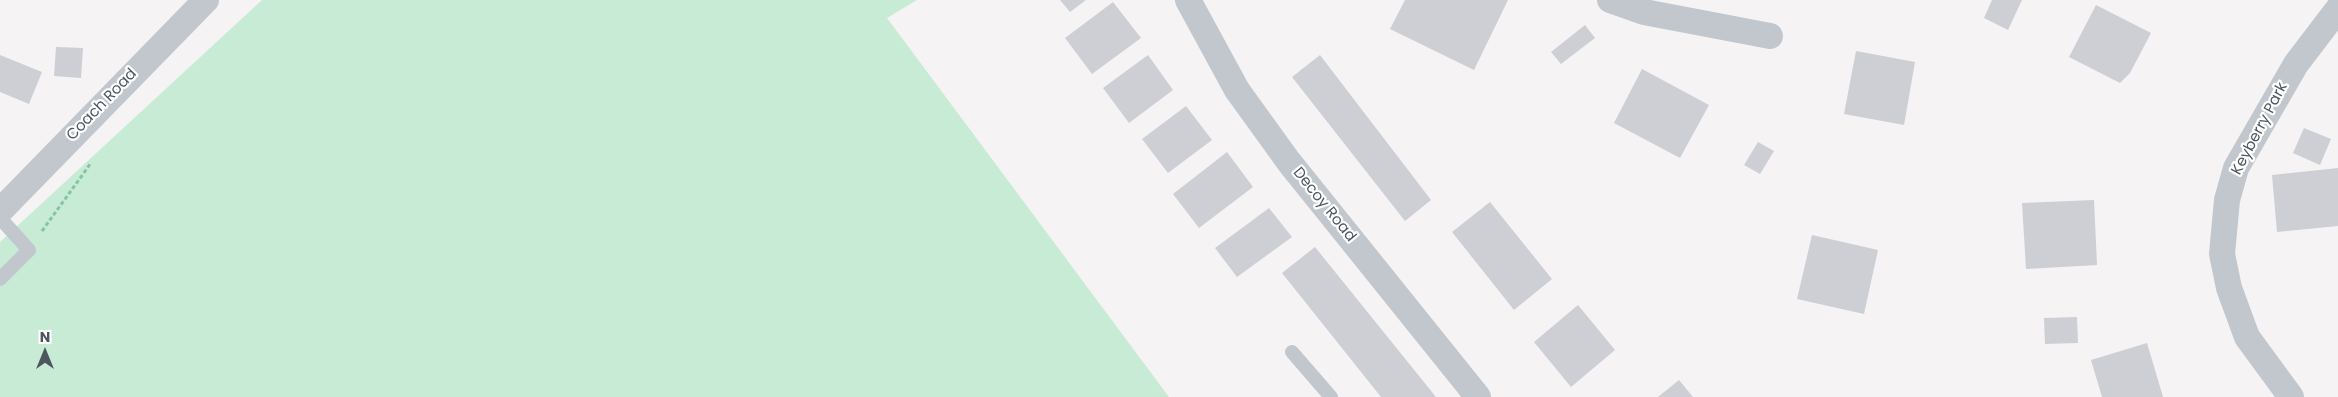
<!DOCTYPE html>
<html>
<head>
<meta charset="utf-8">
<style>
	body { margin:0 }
	#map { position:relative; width:2338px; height:397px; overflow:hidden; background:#f5f3f3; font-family:Poppins,sans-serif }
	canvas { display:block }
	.north { position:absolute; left:20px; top:327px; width:50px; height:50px; -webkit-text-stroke:4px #fff; paint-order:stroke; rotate:0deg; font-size:14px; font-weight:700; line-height:20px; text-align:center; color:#4d565e }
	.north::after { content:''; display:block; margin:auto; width:18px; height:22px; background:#4d565e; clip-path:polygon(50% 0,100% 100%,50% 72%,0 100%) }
</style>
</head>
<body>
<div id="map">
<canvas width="2338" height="397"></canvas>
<div class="north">N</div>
</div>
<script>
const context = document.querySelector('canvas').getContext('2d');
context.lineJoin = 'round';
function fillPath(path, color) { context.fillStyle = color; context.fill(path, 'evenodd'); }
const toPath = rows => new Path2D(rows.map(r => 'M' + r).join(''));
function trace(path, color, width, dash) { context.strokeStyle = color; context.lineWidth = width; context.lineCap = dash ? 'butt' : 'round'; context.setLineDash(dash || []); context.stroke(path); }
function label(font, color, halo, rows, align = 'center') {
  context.font = font + ' Poppins,sans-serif'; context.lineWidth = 4.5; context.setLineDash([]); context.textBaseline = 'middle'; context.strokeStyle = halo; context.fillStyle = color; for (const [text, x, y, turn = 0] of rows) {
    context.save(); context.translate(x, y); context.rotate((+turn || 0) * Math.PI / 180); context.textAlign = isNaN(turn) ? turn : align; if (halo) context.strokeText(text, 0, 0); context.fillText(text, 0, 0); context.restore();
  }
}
const green = toPath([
	[262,0,917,0,887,18,1169,397,0,397,0,242]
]);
const building = toPath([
	[1060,0,1086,0,1070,12],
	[1405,0,1508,0,1474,70,1390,29],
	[1992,0,2022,0,2008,30,1984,18],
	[1113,2,1141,38,1092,74,1065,38],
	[2096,5,2151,33,2130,73,2120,83,2069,57],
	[1585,25,1595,38,1561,64,1551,52],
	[56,47,83,48,81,78,54,76],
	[1856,51,1915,62,1904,125,1844,114],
	[0,55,42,72,29,104,0,92],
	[1148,55,1173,90,1129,123,1103,88],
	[1320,55,1431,200,1405,221,1292,77],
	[1642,69,1709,105,1680,158,1614,123],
	[1186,106,1212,140,1168,173,1142,139],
	[2304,128,2331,139,2320,165,2293,153],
	[1758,142,1774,151,1760,174,1744,165],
	[1227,152,1253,187,1199,228,1173,194],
	[2338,168,2338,226,2277,232,2272,175],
	[2094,200,2097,265,2026,269,2022,203],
	[1490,202,1552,279,1514,310,1452,232],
	[1269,208,1292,237,1237,277,1215,248],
	[1812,235,1878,250,1864,314,1797,299],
	[1315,247,1436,397,1381,397,1282,273],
	[1578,305,1615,350,1571,387,1534,342],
	[2077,317,2078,343,2045,344,2044,318],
	[2147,343,2163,397,2102,397,2091,360],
	[1679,380,1693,397,1658,397]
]);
const path = toPath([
	[42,231,91,163]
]);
const service = toPath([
	[0,218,29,250,0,279],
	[1292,352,1331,397]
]);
const minor = toPath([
	[1188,0,1237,90,1289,162,1478,397],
	[1610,0,1644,12,1770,36],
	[0,211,206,0],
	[2291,397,2247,337,2229,288,2222,254,2227,200,2236,168,2296,64,2338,9]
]);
const streetNames = [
	["Coach Road",102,105,-46],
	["Keyberry Park",2260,129,-62],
	["Decoy Road",1324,205,51]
];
fillPath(green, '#c8ebd5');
fillPath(building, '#cdcfd4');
trace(path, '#84c6a3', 3, [4, 2.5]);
trace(service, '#c1c7cd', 14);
trace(minor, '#c1c7cd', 26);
label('15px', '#4d565e', '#fff', streetNames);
</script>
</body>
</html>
